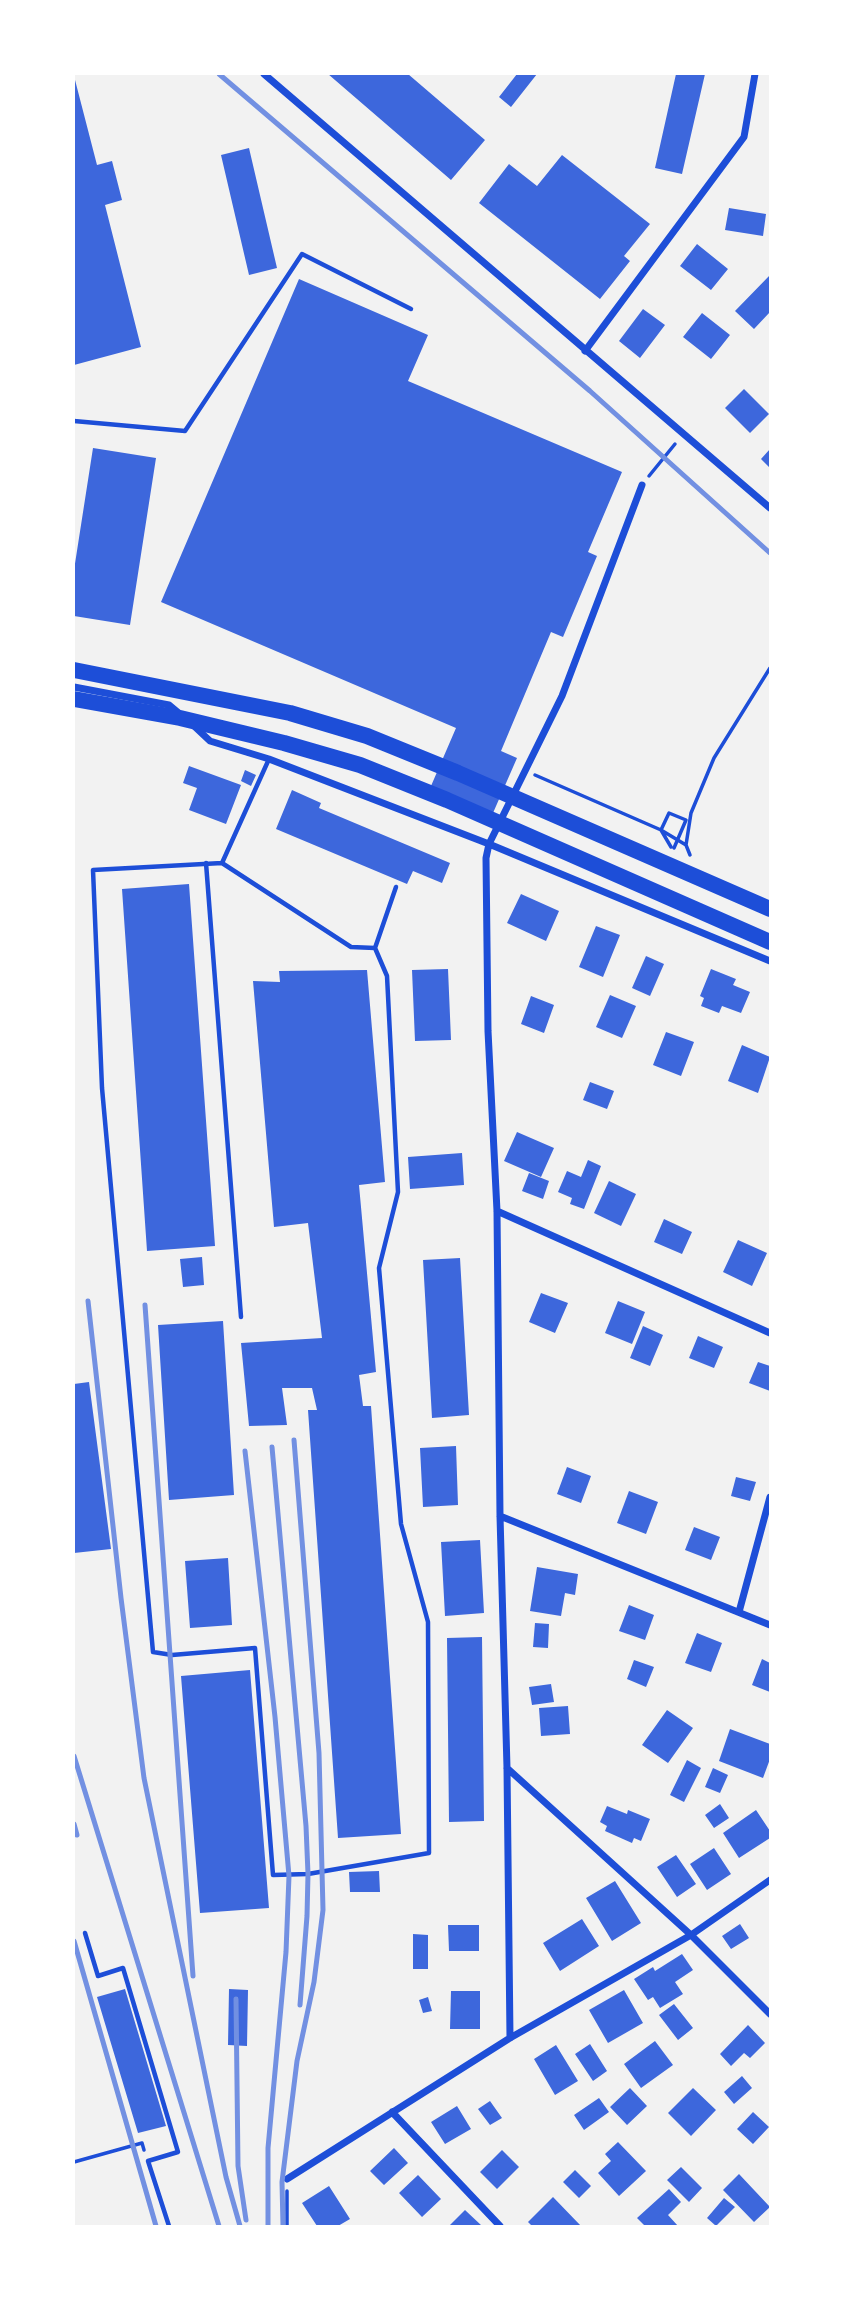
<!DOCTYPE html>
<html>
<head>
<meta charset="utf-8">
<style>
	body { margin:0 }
	#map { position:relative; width:844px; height:2300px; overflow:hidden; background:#f2f2f2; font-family:Roboto,sans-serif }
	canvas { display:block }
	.frame { position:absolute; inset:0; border:75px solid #fff; pointer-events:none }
</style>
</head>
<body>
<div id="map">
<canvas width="844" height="2300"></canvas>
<div class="frame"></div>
</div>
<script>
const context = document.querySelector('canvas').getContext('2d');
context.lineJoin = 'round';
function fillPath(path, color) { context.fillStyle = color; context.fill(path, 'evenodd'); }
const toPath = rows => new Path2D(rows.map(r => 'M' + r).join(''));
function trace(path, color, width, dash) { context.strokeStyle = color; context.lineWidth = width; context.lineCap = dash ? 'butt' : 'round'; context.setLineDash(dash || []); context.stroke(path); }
const building = toPath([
	[328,74,408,74,485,140,451,180],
	[517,74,537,74,511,107,499,97],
	[676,74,705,74,682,174,655,168],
	[74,76,97,165,112,161,122,200,105,205,141,347,74,365],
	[249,148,277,268,249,275,221,155],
	[562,155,650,224,624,256,630,261,600,299,479,203,509,164,537,186],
	[729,208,766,214,763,236,725,230],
	[697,244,728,269,711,290,680,266],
	[770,275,770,312,754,329,735,311],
	[299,279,428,335,408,381,622,472,588,552,597,556,563,637,551,632,501,751,517,758,493,813,431,786,456,728,161,602],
	[643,309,665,325,640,358,619,341],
	[702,313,730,335,711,359,683,337],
	[744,389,769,414,750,433,725,408],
	[93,448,156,458,130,625,74,616,74,570],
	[770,449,770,468,761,459],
	[189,766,241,785,226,824,189,810,197,788,183,783],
	[245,770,256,775,251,786,241,781],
	[292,790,321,803,319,808,450,863,442,883,413,871,407,884,276,829],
	[189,884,215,1246,147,1251,122,889],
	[521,894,559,911,546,941,507,923],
	[596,926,620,935,603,977,579,967],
	[646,956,664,964,650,996,632,988],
	[448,969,451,1040,415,1041,412,970],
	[711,969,736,979,733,985,750,992,741,1013,722,1006,719,1013,701,1006,704,998,700,996],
	[367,970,385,1182,359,1185,376,1372,359,1375,363,1406,371,1406,401,1834,338,1838,308,1410,317,1410,312,1388,282,1388,287,1425,249,1426,241,1343,322,1338,308,1223,274,1227,253,981,280,982,279,971],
	[610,995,636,1006,622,1038,596,1027],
	[531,996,554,1005,544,1033,521,1024],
	[666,1032,694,1042,681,1076,653,1065],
	[742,1045,770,1057,758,1093,728,1081],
	[590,1082,614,1091,607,1109,583,1100],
	[517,1132,554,1148,541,1177,504,1161],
	[462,1153,464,1185,410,1189,408,1157],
	[588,1160,601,1166,584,1209,570,1204,572,1198,558,1192,567,1171,581,1177],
	[529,1173,549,1181,543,1199,522,1191],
	[609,1181,636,1194,621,1226,594,1213],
	[664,1219,692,1232,682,1254,654,1242],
	[738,1240,767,1253,752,1286,723,1272],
	[202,1257,204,1285,183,1287,180,1259],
	[460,1258,469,1415,432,1418,423,1260],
	[541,1293,568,1303,555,1333,529,1322],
	[618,1301,645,1312,632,1344,605,1333],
	[223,1321,234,1495,169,1500,158,1325],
	[643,1326,663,1335,650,1366,630,1358],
	[698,1336,723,1347,714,1368,689,1358],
	[758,1362,770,1366,770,1391,749,1383],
	[89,1382,111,1549,74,1553,74,1384],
	[456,1446,458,1505,423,1507,420,1448],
	[567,1467,591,1476,581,1503,557,1494],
	[736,1477,756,1482,750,1501,731,1496],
	[629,1491,658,1502,646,1534,617,1523],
	[694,1527,720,1537,711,1560,685,1550],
	[480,1540,484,1613,445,1616,441,1542],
	[228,1558,232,1625,190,1628,185,1561],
	[537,1567,578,1574,575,1595,565,1593,561,1616,530,1611],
	[629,1605,654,1615,645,1640,619,1631],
	[535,1623,549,1624,548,1648,533,1647],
	[697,1633,722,1643,711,1672,685,1663],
	[482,1637,484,1821,449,1822,447,1638],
	[762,1659,770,1663,770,1692,752,1685],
	[634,1660,654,1667,646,1687,627,1679],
	[250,1670,269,1908,200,1913,181,1676],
	[551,1684,554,1702,532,1705,529,1687],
	[568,1706,570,1734,541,1736,539,1708],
	[667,1710,693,1728,668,1763,642,1745],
	[730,1729,770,1744,770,1759,763,1778,719,1761],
	[687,1760,701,1768,684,1802,670,1795],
	[713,1768,728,1775,720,1793,705,1787],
	[720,1804,729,1818,714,1828,705,1815],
	[607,1806,627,1814,628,1810,650,1819,641,1841,634,1838,632,1843,605,1831,607,1826,600,1822],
	[756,1810,770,1831,770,1838,739,1858,723,1833],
	[714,1848,731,1874,707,1890,690,1864],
	[676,1855,696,1884,677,1897,657,1867],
	[379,1871,380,1892,350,1892,349,1872],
	[615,1881,641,1923,612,1941,586,1898],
	[582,1919,599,1946,560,1971,543,1943],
	[740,1924,749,1938,731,1949,722,1936],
	[448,1925,479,1925,479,1951,449,1951],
	[413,1934,428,1935,428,1969,413,1969],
	[682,1954,693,1970,675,1982,683,1994,660,2008,653,1997,648,2000,634,1979,653,1967,655,1971],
	[125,1989,166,2126,138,2133,97,1997],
	[229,1989,248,1990,247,2046,228,2045],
	[624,1990,643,2023,608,2043,589,2010],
	[451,1991,480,1991,480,2029,450,2029],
	[428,1997,432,2011,423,2013,419,2000],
	[674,2004,693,2028,678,2040,659,2015],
	[748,2025,765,2043,750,2058,744,2053,731,2066,720,2054],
	[655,2041,673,2065,641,2088,624,2064],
	[590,2044,607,2071,593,2081,575,2054],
	[556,2045,578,2081,555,2095,534,2059],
	[742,2076,752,2088,734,2104,724,2092],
	[630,2088,647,2106,627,2125,610,2107],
	[693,2088,716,2110,691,2136,668,2113],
	[599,2098,609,2112,584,2130,574,2115],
	[490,2101,502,2118,490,2125,478,2109],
	[457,2106,471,2129,445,2144,431,2122],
	[753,2112,769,2127,753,2144,737,2129],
	[618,2142,646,2171,619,2196,598,2173,611,2161,605,2154],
	[394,2148,408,2163,384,2185,370,2171],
	[502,2150,519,2167,497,2189,480,2172],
	[681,2167,702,2188,689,2202,667,2180],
	[575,2170,591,2186,579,2198,563,2182],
	[739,2174,770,2207,754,2222,723,2190],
	[418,2175,441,2199,422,2217,399,2193],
	[329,2186,350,2219,338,2226,317,2226,302,2203],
	[669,2189,681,2202,668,2215,678,2226,645,2226,637,2218],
	[553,2197,581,2226,532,2226,528,2222],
	[724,2198,735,2207,716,2226,707,2218],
	[465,2210,482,2226,449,2226]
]);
const path = toPath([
	[649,476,675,444],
	[535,775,661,830,686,845,690,855],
	[686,845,691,813,714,758,770,668],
	[671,847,661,830,669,813,686,820,674,848],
	[74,2162,142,2143,144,2150],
	[287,2191,287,2226]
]);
const service = toPath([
	[74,421,185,431,302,254,411,309],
	[206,863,241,1317],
	[222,863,351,947,375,948,387,976,398,1192,379,1268,401,1524,428,1622,429,1853,308,1874,273,1875,255,1648,172,1655,153,1652,102,1088,93,870,222,863,269,759],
	[375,948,396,887],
	[85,1933,98,1976,123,1968,178,2152,148,2161,169,2226]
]);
const minor = toPath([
	[264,74,770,508],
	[585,351,744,137,755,74],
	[74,687,169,705,181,715],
	[193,725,210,741,269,759,489,844,770,961],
	[497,1211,770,1333],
	[500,1516,770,1625],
	[739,1612,770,1497],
	[507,1768,691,1935,770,2014],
	[510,2038,507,1768,500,1516,497,1211,488,1031,486,858,489,844,562,696,642,485],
	[392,2112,500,2226],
	[287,2179,510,2038,691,1935,770,1880]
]);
const trunk = toPath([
	[74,670,290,713,367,736,458,773,770,909],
	[74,699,180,718,284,743,360,765,447,800,770,942]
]);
const rail = toPath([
	[219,74,590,391,770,553],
	[88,1301,121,1598,144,1778,226,2177,240,2226],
	[145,1305,193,1976],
	[272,1447,306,1826,308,1874,307,1916,300,2005],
	[245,1451,275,1717,289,1876,286,1952,268,2148,268,2226],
	[74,1756,219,2226],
	[74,1824,77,1835],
	[74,1941,156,2226],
	[236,1999,238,2166,246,2220],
	[283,2226,282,2182,297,2061,314,1982,323,1910,319,1753,294,1440]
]);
fillPath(building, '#3d67dc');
trace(path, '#1d4ed8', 3.5);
trace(service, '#1d4ed8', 4.5);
trace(minor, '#1d4ed8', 7);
trace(trunk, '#1d4ed8', 16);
trace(rail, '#7290e2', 5);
</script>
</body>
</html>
